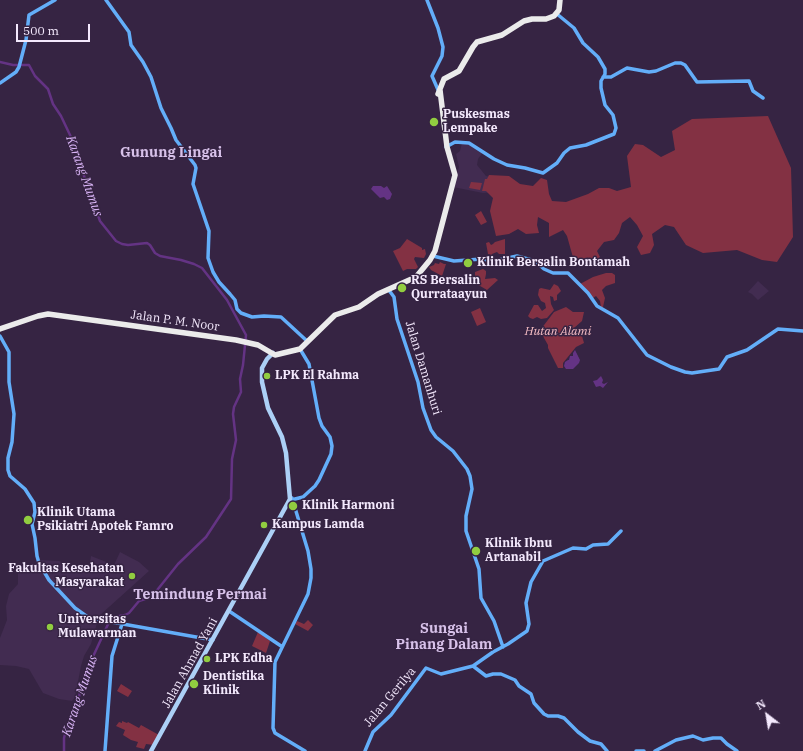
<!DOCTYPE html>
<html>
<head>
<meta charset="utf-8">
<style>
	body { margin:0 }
	#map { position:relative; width:803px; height:751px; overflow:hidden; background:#362443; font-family:"IBM Plex Serif",serif }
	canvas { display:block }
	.north { position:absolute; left:747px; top:695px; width:40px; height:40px; -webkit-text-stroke:3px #362443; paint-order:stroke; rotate:329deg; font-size:11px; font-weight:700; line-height:16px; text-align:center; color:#f4e9fd }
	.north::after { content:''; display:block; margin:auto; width:14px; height:18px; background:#f4e9fd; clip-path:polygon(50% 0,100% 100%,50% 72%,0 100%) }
	.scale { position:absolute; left:16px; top:24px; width:74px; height:18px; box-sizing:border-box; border:2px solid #f4e9fd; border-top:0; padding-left:5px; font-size:12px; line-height:14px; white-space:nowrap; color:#f4e9fd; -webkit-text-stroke:3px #362443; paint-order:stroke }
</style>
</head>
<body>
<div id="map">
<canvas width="803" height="751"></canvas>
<div class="north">N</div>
<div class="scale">500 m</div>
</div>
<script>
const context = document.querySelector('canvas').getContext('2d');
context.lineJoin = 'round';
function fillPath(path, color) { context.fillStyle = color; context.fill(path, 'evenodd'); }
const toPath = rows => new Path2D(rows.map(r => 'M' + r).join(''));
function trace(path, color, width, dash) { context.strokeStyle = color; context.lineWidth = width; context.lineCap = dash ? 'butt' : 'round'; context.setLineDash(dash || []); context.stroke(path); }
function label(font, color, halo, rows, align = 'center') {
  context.font = font + ' "IBM Plex Serif",serif'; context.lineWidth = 3; context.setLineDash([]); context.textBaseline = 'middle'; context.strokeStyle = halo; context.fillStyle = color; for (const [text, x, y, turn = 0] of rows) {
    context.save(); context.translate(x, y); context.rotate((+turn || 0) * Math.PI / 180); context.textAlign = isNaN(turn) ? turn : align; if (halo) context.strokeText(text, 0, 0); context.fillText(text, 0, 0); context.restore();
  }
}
const built = toPath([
	[462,143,470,144,483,152,478,159,477,165,486,176,492,177,493,192,483,193,453,187,459,167,456,154,460,151],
	[758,281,769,291,758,300,752,294,748,292],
	[120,552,139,562,149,571,99,616,91,644,84,656,81,666,75,697,72,701,59,699,43,693,29,669,16,666,0,665,0,638,7,620,6,606,9,594,18,584,18,572,38,563,39,560,59,561,74,568,89,570,91,556,114,565],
	[189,655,196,658,192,667,185,663]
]);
const green = toPath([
	[768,116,791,168,793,237,777,262,762,260,737,250,703,253,686,245,674,227,665,225,652,234,654,245,650,253,641,255,637,247,643,236,637,225,630,217,622,223,619,233,614,240,604,242,597,251,600,257,595,261,574,261,567,236,563,230,549,237,549,223,538,217,537,225,539,233,526,234,518,229,509,234,496,236,490,211,493,198,486,191,482,191,485,179,487,179,489,175,509,176,520,184,533,186,541,178,547,180,549,194,552,201,566,202,588,194,599,188,609,188,617,191,631,187,627,156,635,144,643,145,661,157,675,150,672,131,692,119],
	[471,182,482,183,480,190,469,188],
	[481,211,487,222,481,225,475,215],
	[407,239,422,248,422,250,425,249,426,254,424,258,415,257,414,259,418,267,416,269,407,269,403,271,393,251,400,248],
	[505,239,505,254,499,254,497,252,492,254,492,255,488,254,486,243,489,242,491,245,493,244,495,242],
	[440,262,444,264,446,264,442,276,431,270,429,267,434,265,435,263,439,264],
	[483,269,486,271,486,274,485,279,495,278,498,280,487,290,475,283,475,272],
	[606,273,612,273,615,275,615,283,606,286,602,290,605,298,603,307,601,307,600,301,596,296,593,298,580,284,593,277],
	[554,284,558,286,561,291,557,295,557,300,554,301,553,297,550,296,551,304,554,310,547,318,541,319,537,317,533,319,530,318,528,316,534,305,538,305,542,311,546,308,545,303,541,301,538,295,539,289,541,288,550,290],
	[566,307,573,312,584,312,582,321,574,328,576,331,580,329,584,343,576,347,563,363,563,368,558,368,548,348,548,345,544,338,541,329,554,312],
	[480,308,486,322,477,326,471,312],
	[308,620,313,625,308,631,295,624,297,621,304,624],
	[258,632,270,641,266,653,252,646],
	[121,684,132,691,128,697,117,691],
	[122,721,127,723,128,722,139,728,141,725,159,735,154,745,146,744,144,749,136,747,138,742,131,740,123,735,125,730,116,726,119,722,122,723]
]);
const water = toPath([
	[373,186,381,186,384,188,387,186,392,194,390,199,387,200,384,197,380,198,371,189],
	[575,350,580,360,579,363,573,369,566,369,564,366,565,362,568,360,569,360,570,356,573,356,573,353],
	[601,376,603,380,602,383,604,384,608,382,603,388,600,386,596,387,593,381,597,380]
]);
const river = toPath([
	[0,62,13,65,29,65,35,76,48,89,53,104,61,116,70,135,81,162,84,176,100,221,116,241,122,244,128,245,147,243,150,245,155,253,160,256,181,260,194,264,202,268,227,300,246,335,243,365,240,379,241,392,234,407,233,414,236,440,232,459,231,499,206,537,178,564,154,594,151,597,139,601,129,613,125,615,114,617,110,620,84,676,75,713,68,723,64,738,64,751]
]);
const secondary = toPath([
	[106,0,129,32,131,45,143,62,151,77,161,108,171,128,176,140,195,165,196,168,193,184,209,231,208,258,213,272,219,282,230,294,235,300,237,309,241,313,252,317,264,316,281,317,307,341],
	[427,0,438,28,443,47,442,56,432,76,439,92],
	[603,77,611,77,627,68,649,72,656,71,675,63,681,63,685,65,697,82,749,81,753,91,763,98],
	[0,83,16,72,19,67,26,40,29,15,55,0],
	[446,147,455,142,469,143,494,159,507,165,525,168,543,173,557,163,564,153,570,148,586,145,614,134,616,128,613,115,605,105,601,88,601,81,605,74,605,69,598,57,583,43,574,28,557,14],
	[433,256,454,261,482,259,494,261,517,256,535,261,544,269,553,273,568,273,588,293,597,306,618,318,647,355,671,367,685,372,692,373,719,369,727,357,747,350,778,329,803,331],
	[388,289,394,297,397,319,418,382,423,408,431,430,436,437,453,451,467,469,470,476,472,489,466,516,466,531,479,569,481,598,494,621,503,647],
	[0,336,9,352,9,382,14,414,12,442,8,458,8,470,10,476,25,489,34,503,35,512,32,524,35,538,37,556,39,563,49,580,75,608,89,618,213,640],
	[292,498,308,551,311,569,311,578,308,594,275,662,273,728,275,733,305,751],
	[291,500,303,497,315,486,319,480,331,454,332,446,330,437,322,426,319,418,309,364,300,349],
	[229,611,281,646],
	[473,666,486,676,493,674,501,674,515,680,519,686,531,694,534,703,544,714,548,716,558,716,564,718,578,732,590,741,601,744,607,751],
	[105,751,112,656,122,624],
	[365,751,373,732,391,715,426,668,441,674,473,666,493,652,508,644,527,631,529,624,526,603,531,582,543,561,573,548,586,549,593,545,608,544,621,531],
	[636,751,644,751],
	[655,751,676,740,693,736,703,740,713,738,721,738,727,744,737,751]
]);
const primary = toPath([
	[290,503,295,506],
	[151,751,290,499,286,453,282,437,268,408,262,382,262,368,267,359,273,353]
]);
const highway = toPath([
	[438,94,444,79,459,71,473,47,477,42,502,35,524,21,532,19,546,19,554,16,559,10,560,0],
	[0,329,38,316,48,314,236,340,258,345,275,355,300,349,335,315,359,307,378,294,416,277,430,260,435,251,455,175,447,147,440,90]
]);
const markers = [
	[434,122,5,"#91cd40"],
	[468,263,5,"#91cd40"],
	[402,288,5,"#91cd40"],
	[267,376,4,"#91cd40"],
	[293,506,5,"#91cd40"],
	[28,520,5,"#91cd40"],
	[264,525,4,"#91cd40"],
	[476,551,5,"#91cd40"],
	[132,576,4,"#91cd40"],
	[50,627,4,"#91cd40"],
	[207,659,4,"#91cd40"],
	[194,684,5,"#91cd40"]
];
const poiNames = [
	["Puskesmas",443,115],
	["Lempake",443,129],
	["Klinik Bersalin Bontamah",477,263],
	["RS Bersalin",411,281],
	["Qurrataayun",411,295],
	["LPK El Rahma",275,376],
	["Klinik Harmoni",302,506],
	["Klinik Utama",37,513],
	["Psikiatri Apotek Famro",37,527],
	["Kampus Lamda",272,525],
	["Klinik Ibnu",485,544],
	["Artanabil",485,558],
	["Fakultas Kesehatan",124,569,"right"],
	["Masyarakat",124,583,"right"],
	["Universitas",58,620],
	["Mulawarman",58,634],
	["LPK Edha",215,659],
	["Dentistika",203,677],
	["Klinik",203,691]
];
const streetNames = [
	["Jalan P. M. Noor",175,321,8],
	["Jalan Damanhuri",423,368,73],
	["Jalan Ahmad Yani",190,663,-61],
	["Jalan Gerilya",390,697,-50]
];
const parkNames = [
	["Hutan Alami",558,332]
];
const waterNames = [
	["Karang Mumus",84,176,70],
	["Karang Mumus",80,696,-71]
];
const quarterNames = [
	["Gunung Lingai",171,153],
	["Temindung Permai",200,595],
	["Sungai",444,629],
	["Pinang Dalam",444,645]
];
fillPath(built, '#422c51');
fillPath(green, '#833143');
fillPath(water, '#643384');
trace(river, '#643384', 2.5);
trace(secondary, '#63aef9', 3.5);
trace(primary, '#acd0f6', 4.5);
trace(highway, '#ebebeb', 5.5);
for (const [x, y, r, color] of markers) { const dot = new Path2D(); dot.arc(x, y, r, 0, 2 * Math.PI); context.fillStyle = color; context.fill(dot); trace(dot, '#362443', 1.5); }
label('bold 12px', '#f4e9fd', '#362443', poiNames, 'left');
label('12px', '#f4e9fd', '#362443', streetNames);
label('italic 12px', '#f5bdc4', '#362443', parkNames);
label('italic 13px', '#d9b4f6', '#362443', waterNames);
label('bold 14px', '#d7c1e9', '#362443', quarterNames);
</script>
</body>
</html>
